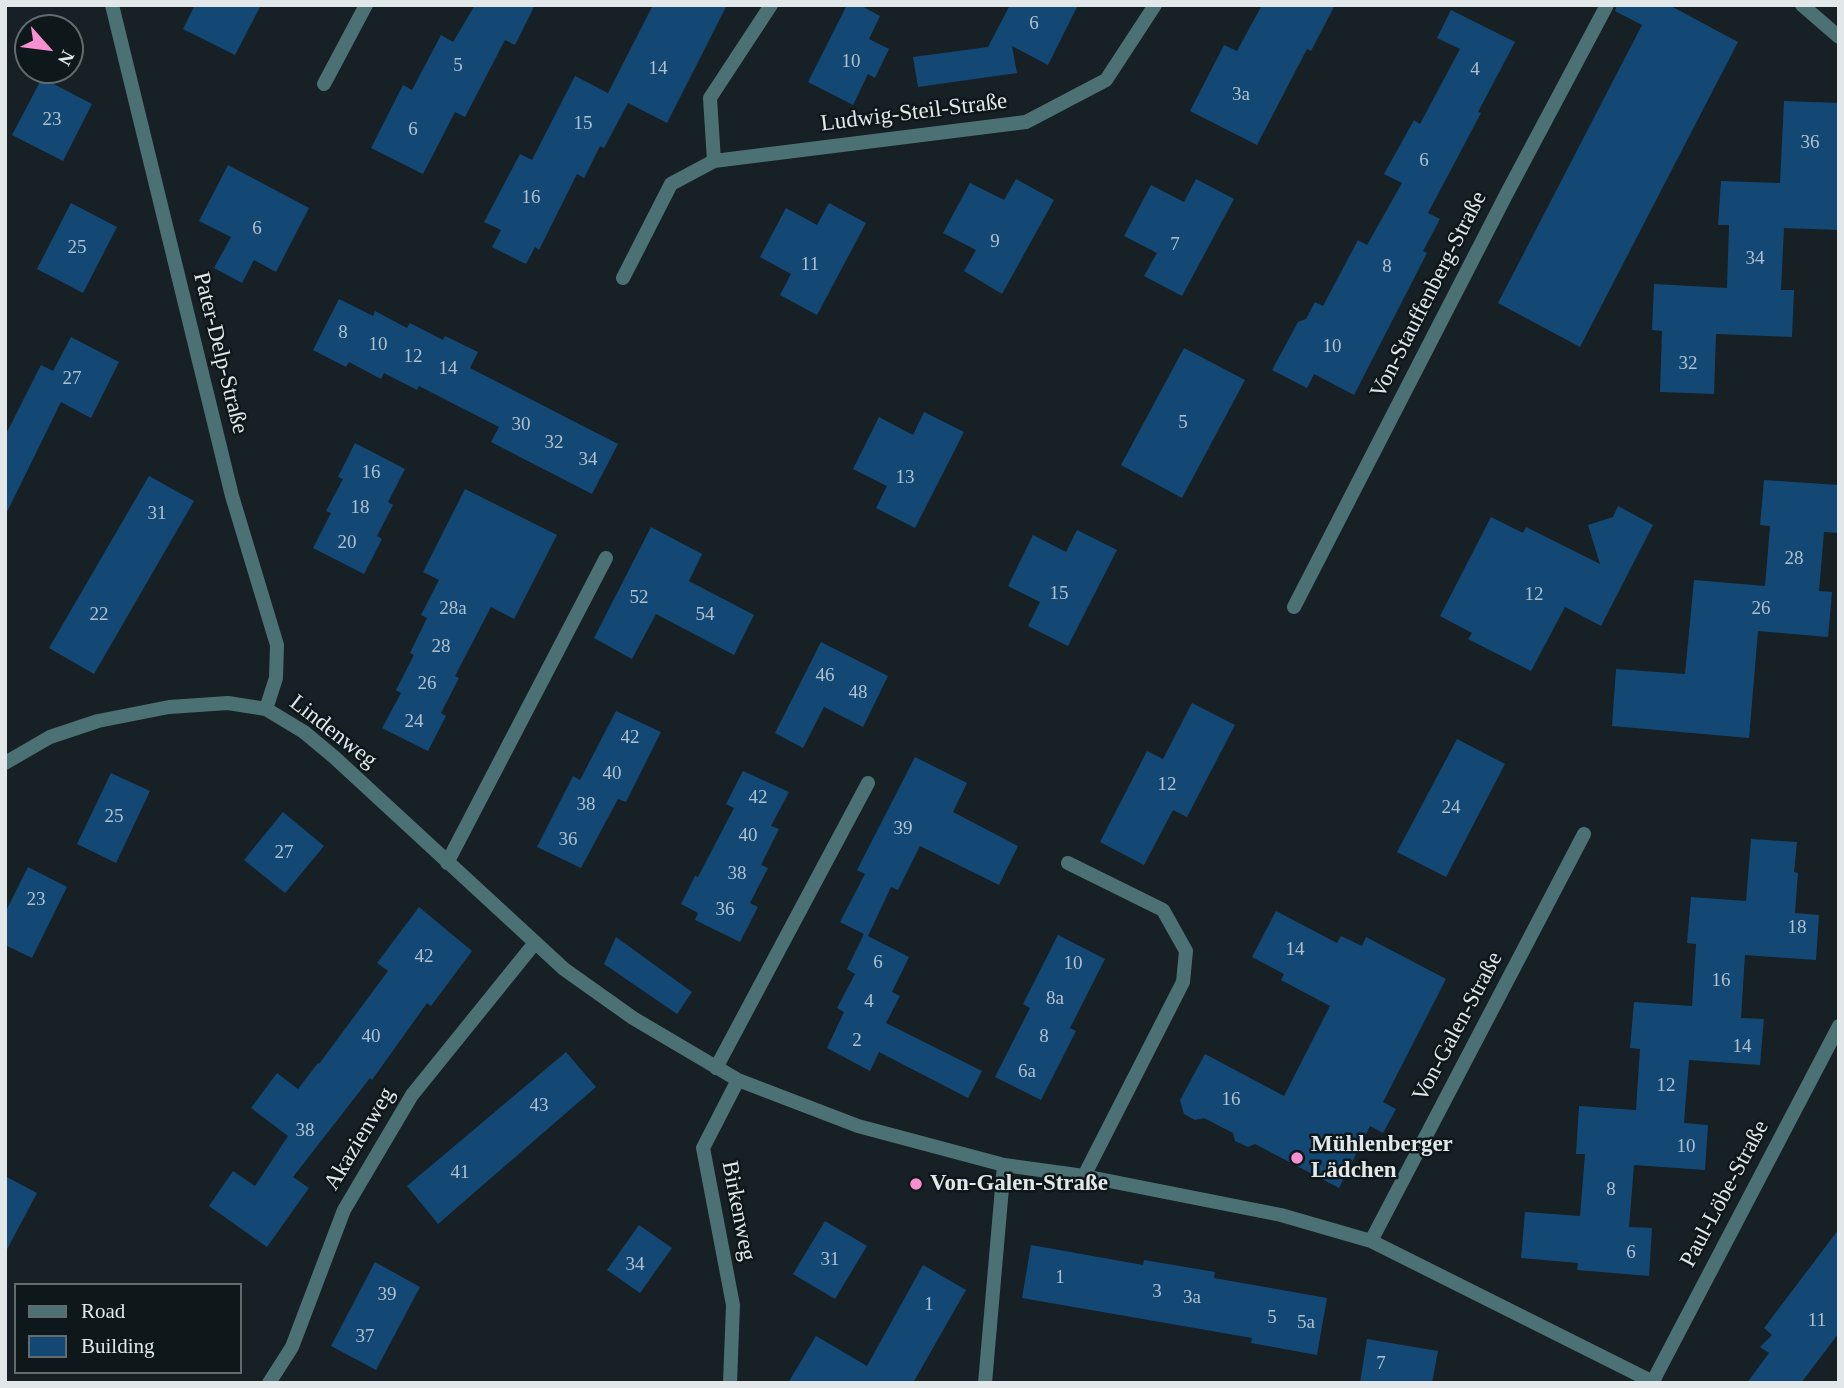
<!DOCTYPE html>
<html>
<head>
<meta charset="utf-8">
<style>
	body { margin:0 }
	#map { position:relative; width:1844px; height:1388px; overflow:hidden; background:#172024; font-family:Georgia,serif }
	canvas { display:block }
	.frame { position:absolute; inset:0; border:7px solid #e2e8ea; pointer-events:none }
	.legend { position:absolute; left:14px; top:1283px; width:228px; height:91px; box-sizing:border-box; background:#0e171a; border:2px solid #636b6d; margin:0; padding:9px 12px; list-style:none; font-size:21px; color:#e2e8ea }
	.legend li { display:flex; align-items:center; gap:14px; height:35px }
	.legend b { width:35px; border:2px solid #636b6d }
	.north { position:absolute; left:14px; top:14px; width:70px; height:70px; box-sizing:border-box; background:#0e171a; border:2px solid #636b6d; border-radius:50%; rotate:118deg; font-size:19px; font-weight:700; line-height:28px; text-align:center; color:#e2e8ea }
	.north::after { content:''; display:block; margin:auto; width:24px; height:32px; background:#f690d0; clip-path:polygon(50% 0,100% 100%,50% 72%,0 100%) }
</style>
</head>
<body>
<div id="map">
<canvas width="1844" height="1388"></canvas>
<div class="frame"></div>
<ul class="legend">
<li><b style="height:9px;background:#4c7174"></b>Road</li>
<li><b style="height:19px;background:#134875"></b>Building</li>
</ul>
<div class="north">N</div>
</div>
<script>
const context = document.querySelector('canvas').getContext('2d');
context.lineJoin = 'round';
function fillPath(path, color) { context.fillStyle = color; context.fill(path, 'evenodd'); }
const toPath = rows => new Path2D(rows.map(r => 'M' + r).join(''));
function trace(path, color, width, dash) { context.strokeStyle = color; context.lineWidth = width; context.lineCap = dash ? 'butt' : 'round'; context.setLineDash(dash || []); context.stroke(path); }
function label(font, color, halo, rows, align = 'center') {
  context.font = font + ' Georgia,serif'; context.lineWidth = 5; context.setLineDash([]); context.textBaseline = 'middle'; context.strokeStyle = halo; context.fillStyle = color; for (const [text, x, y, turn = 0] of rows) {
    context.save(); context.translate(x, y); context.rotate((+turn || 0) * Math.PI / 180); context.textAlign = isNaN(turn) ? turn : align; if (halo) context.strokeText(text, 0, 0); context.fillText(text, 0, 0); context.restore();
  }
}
const building = toPath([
	[195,5,261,5,235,55,183,29],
	[475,5,535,5,515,45,505,40,465,117,455,112,423,174,371,148,403,85,412,90,441,35,453,42],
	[653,5,727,5,667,123,628,103,604,148,600,146,584,178,577,174,539,250,535,247,526,264,492,247,501,230,484,222,520,154,532,160,575,76,608,93],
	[847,5,860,5,880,16,869,39,889,49,875,78,868,74,853,105,808,82],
	[1010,5,1078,5,1048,65,1012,46,1017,73,918,87,913,57,988,47],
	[1262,5,1335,5,1311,51,1307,49,1257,145,1190,111,1224,45,1237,51],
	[1617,5,1669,5,1738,42,1580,347,1498,303,1642,25,1615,11],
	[1451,10,1515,42,1478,112,1481,113,1428,213,1440,219,1423,251,1427,253,1354,395,1314,374,1307,388,1272,370,1298,322,1306,319,1315,302,1323,306,1358,240,1367,245,1402,183,1384,174,1414,120,1420,124,1460,49,1437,38],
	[42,78,92,104,63,161,12,135],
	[1784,101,1839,103,1839,230,1784,228,1781,290,1794,290,1792,337,1716,334,1714,394,1660,392,1662,331,1652,330,1654,284,1727,288,1729,225,1718,225,1721,181,1780,183],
	[228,165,309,208,276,272,254,260,242,283,214,268,231,237,199,221],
	[1016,179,1054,200,1002,294,964,271,976,250,943,233,970,183,1004,200],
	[1196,179,1234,199,1182,296,1144,276,1157,253,1124,236,1151,185,1184,202],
	[71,203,117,227,83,293,37,269],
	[829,203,866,223,817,315,780,295,791,274,760,257,786,208,817,225],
	[339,299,373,316,375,311,407,328,410,323,443,340,445,336,478,352,470,368,618,444,592,494,491,442,499,427,419,386,417,390,384,373,381,379,349,362,346,367,313,350],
	[71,337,119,362,91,418,61,402,5,516,5,436,41,365,53,371],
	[1184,348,1245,380,1182,498,1121,465],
	[924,412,964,432,915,528,876,508,887,486,853,469,879,417,913,435],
	[355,443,405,469,388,502,393,505,377,536,382,539,364,574,313,548,331,513,326,511,343,479,338,477],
	[149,476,194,501,94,674,49,648],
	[1764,480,1839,485,1839,533,1824,532,1819,591,1832,592,1828,637,1758,631,1749,738,1612,726,1616,669,1685,674,1694,580,1765,586,1770,526,1760,525],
	[465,489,557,535,514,619,491,607,455,676,459,678,441,713,446,716,428,751,382,728,401,693,396,690,414,655,410,653,427,618,421,615,439,580,423,572],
	[1618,506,1653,525,1601,626,1565,607,1531,671,1468,639,1472,633,1440,616,1491,517,1523,533,1526,527,1600,564,1588,525,1613,517],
	[651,527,702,554,689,581,754,615,734,655,656,614,632,659,594,638],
	[1077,530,1117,550,1068,646,1028,626,1040,602,1008,586,1033,535,1066,552],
	[821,642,888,676,863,727,824,707,803,748,775,733],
	[1192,703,1235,725,1187,817,1173,810,1144,865,1100,842,1147,751,1163,759],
	[616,711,661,732,626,802,618,799,581,868,537,847,573,776,580,780],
	[1457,739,1505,764,1446,877,1397,852],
	[915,757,967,783,953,812,1018,846,999,885,920,846,898,890,891,887,868,936,840,922,865,874,857,870],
	[743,771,789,792,771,826,779,829,761,865,768,868,750,903,758,907,740,942,695,920,698,913,681,904,695,876,698,877,734,808,726,804],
	[111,773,150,791,116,863,77,844],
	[283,812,324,846,285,893,244,860],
	[1751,839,1797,842,1794,872,1798,873,1795,913,1819,915,1816,960,1745,955,1741,1018,1764,1019,1760,1065,1689,1060,1684,1123,1708,1125,1705,1170,1634,1165,1629,1227,1652,1228,1649,1276,1577,1270,1578,1263,1521,1258,1525,1212,1580,1216,1585,1154,1576,1154,1579,1106,1636,1110,1640,1049,1630,1048,1634,1002,1692,1006,1696,944,1687,943,1691,897,1746,901],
	[28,867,67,887,32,958,5,945,5,913],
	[419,907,472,951,431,1006,427,1003,372,1080,370,1078,293,1177,309,1188,267,1247,209,1206,233,1171,255,1186,288,1136,251,1108,277,1073,298,1089,318,1063,319,1064,388,971,377,963],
	[1276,911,1337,943,1341,936,1362,946,1366,937,1446,979,1383,1102,1396,1109,1383,1133,1370,1126,1339,1188,1255,1144,1248,1147,1235,1141,1233,1133,1204,1118,1195,1120,1184,1114,1180,1100,1205,1054,1284,1096,1330,1006,1281,980,1284,974,1252,957],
	[864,934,909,957,892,992,900,996,886,1023,982,1071,968,1098,879,1052,870,1071,827,1048,844,1012,837,1008,855,974,847,969],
	[1058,935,1105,959,1070,1028,1076,1031,1041,1100,995,1077,1030,1008,1023,1004],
	[616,937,692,992,677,1014,604,964],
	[566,1052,596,1087,438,1224,407,1186],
	[5,1176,37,1193,5,1253],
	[825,1221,867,1246,835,1299,793,1274],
	[639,1225,672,1248,640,1293,607,1270],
	[1839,1229,1839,1333,1801,1383,1747,1383,1769,1353,1760,1347,1772,1335,1764,1328],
	[1031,1245,1143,1265,1144,1260,1215,1272,1214,1278,1327,1298,1317,1355,1251,1343,1252,1338,1022,1298],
	[375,1262,420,1287,376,1370,331,1346],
	[923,1265,966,1290,913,1383,788,1383,816,1336,867,1366],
	[1367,1339,1438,1351,1432,1383,1360,1383]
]);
const minor = toPath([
	[112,5,232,496,277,645,276,678,266,709],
	[1802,5,1839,37],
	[324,84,366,5],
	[714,161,1026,122,1106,80,1155,5],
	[623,278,671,184,714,161,710,98,771,5],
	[1294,607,1507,193,1607,5],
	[5,763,50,737,98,721,169,707,228,703,266,709,304,732,334,757,564,969,633,1018,738,1080,858,1126,1004,1165,1084,1176,1281,1215,1371,1241,1655,1383],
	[447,863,606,558],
	[1068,863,1163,910,1186,951,1183,982,1084,1176],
	[716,1068,868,783],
	[1371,1241,1584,834],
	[269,1383,292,1347,344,1210,412,1095,534,944],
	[730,1383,733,1305,703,1148,738,1080],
	[985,1383,1004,1165],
	[1652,1383,1839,1026]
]);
const markers = [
	[1297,1158,7,"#f690d0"],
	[916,1184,7,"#f690d0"]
];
const numberNames = [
	["6",1034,24],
	["10",851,62],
	["5",458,66],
	["14",658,69],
	["4",1475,70],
	["3a",1241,95],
	["23",52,120],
	["15",583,124],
	["6",413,130],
	["36",1810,143],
	["6",1424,161],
	["16",531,198],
	["6",257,229],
	["9",995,242],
	["7",1175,245],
	["25",77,248],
	["34",1755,259],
	["11",810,265],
	["8",1387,267],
	["8",343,333],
	["10",378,345],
	["10",1332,347],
	["12",413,357],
	["32",1688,364],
	["14",448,369],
	["27",72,379],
	["5",1183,423],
	["30",521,425],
	["32",554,443],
	["34",588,460],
	["16",371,473],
	["13",905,478],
	["18",360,508],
	["31",157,514],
	["20",347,543],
	["28",1794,559],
	["15",1059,594],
	["12",1534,595],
	["52",639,598],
	["28a",453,609],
	["26",1761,609],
	["22",99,615],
	["54",705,615],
	["28",441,647],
	["46",825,676],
	["26",427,684],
	["48",858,693],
	["24",414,722],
	["42",630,738],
	["40",612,774],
	["12",1167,785],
	["42",758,798],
	["38",586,805],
	["24",1451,808],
	["25",114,817],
	["39",903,829],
	["40",748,836],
	["36",568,840],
	["27",284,853],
	["38",737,874],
	["23",36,900],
	["36",725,910],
	["18",1797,928],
	["14",1295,950],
	["42",424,957],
	["6",878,963],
	["10",1073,964],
	["16",1721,981],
	["8a",1055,999],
	["4",869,1002],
	["40",371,1037],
	["8",1044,1037],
	["2",857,1041],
	["14",1742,1047],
	["6a",1027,1072],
	["12",1666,1086],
	["16",1231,1100],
	["43",539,1106],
	["38",305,1131],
	["10",1686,1147],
	["41",460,1173],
	["8",1611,1190],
	["6",1631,1253],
	["31",830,1260],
	["34",635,1265],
	["1",1060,1278],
	["3",1157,1292],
	["39",387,1295],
	["3a",1192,1298],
	["1",929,1305],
	["5",1272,1318],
	["11",1817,1321],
	["5a",1306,1323],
	["37",365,1337],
	["7",1381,1364]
];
const streetNames = [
	["Ludwig-Steil-Straße",914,113,-7],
	["Von-Stauffenberg-Straße",1429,295,-63],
	["Pater-Delp-Straße",220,353,76],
	["Lindenweg",333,732,38],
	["Von-Galen-Straße",1458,1027,-62],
	["Akazienweg",360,1139,-59],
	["Paul-Löbe-Straße",1725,1194,-62],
	["Birkenweg",738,1211,79]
];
const poiNames = [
	["Mühlenberger",1311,1145],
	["Lädchen",1311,1171],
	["Von-Galen-Straße",930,1184]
];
fillPath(building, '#134875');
trace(minor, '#4c7174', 14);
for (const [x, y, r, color] of markers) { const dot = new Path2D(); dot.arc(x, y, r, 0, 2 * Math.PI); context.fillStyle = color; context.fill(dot); trace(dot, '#0e171a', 2.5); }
label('19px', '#aec0cd', null, numberNames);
label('23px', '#e2e8ea', '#0e171a', streetNames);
label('bold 23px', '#e2e8ea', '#0e171a', poiNames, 'left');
</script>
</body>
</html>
